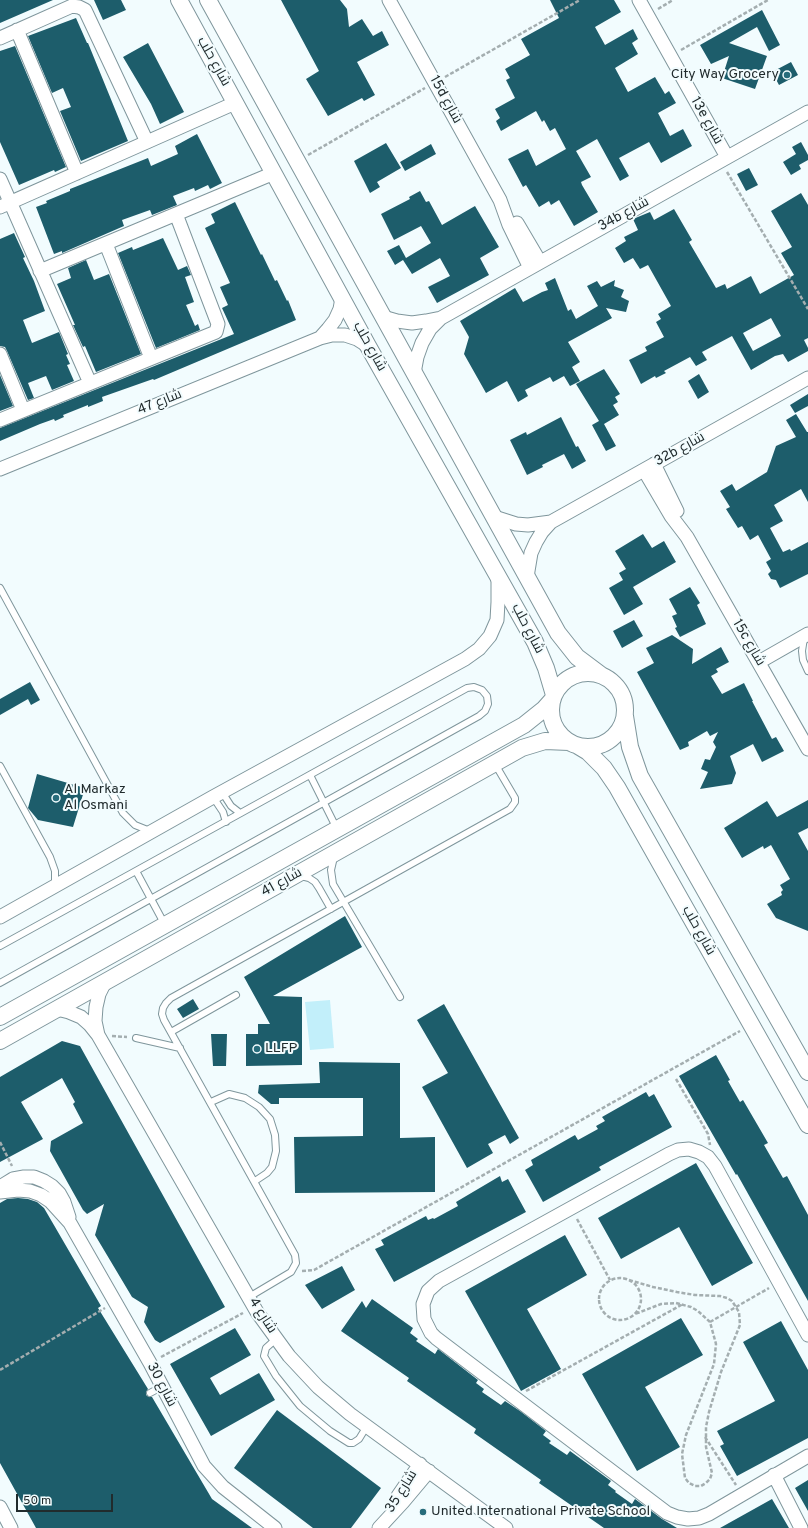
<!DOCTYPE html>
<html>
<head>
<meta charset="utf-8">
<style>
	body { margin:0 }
	#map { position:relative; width:808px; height:1528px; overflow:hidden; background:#f2fcfe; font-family:Overpass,sans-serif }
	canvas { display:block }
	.scale { position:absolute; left:16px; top:1494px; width:97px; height:18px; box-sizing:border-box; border:2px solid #212b2d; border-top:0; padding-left:5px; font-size:12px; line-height:14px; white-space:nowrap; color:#212b2d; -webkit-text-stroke:3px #f2fcfe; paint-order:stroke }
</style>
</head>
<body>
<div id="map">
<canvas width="808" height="1528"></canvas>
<div class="scale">50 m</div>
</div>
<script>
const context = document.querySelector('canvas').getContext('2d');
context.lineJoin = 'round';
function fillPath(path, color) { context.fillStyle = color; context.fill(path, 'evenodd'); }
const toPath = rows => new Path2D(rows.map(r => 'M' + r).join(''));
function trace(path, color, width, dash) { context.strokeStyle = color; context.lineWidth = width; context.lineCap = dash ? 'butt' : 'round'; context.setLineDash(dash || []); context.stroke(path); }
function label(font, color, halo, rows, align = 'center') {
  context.font = font + ' Overpass,Cairo,sans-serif'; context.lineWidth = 4; context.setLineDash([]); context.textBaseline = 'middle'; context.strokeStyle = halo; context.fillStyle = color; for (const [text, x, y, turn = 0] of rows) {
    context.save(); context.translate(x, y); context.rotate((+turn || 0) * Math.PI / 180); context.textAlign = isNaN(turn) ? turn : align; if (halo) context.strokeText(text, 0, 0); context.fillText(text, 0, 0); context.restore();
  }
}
const green = toPath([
	[330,1000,334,1048,310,1050,305,1002]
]);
const building = toPath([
	[0,0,53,0,0,23],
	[94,0,121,0,126,10,103,20],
	[281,0,340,0,347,9,349,27,362,19,373,36,382,31,389,45,357,62,375,95,364,101,362,98,328,116,306,79,319,71],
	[550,0,614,0,621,12,595,27,605,45,633,29,638,39,632,43,638,54,615,68,628,92,655,77,665,94,669,91,676,103,658,113,670,136,683,129,692,146,661,163,649,142,619,158,629,176,620,181,597,139,576,151,591,177,581,182,582,185,598,212,574,226,559,200,551,205,549,201,539,207,526,185,523,187,508,159,528,149,536,166,566,149,555,128,550,131,544,120,542,122,536,111,501,131,496,121,500,118,495,109,515,98,506,80,510,78,505,69,530,55,521,39,559,18],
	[762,10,780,45,769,51,757,27,729,43,767,56,755,89,722,78,729,56,711,64,700,45],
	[76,18,87,43,88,43,128,141,81,161,60,111,71,107,63,88,52,93,28,36],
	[148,43,184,112,160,124,151,104,123,57],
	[15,46,66,167,55,172,54,170,19,185,0,142,0,51],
	[791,62,798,75,779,85,772,72],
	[197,134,222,183,210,189,208,185,195,191,194,188,173,196,177,205,152,215,150,210,122,220,124,226,62,253,62,251,54,254,36,207,47,203,46,201,70,191,70,189,148,158,151,166,178,154,175,146],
	[801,142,808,155,808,160,799,165,801,169,791,175,783,162,796,154,792,147],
	[386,143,401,168,377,182,380,187,370,193,354,161],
	[431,144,436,154,405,171,400,162],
	[749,168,758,185,746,191,737,174],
	[420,191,426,202,429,201,442,225,475,206,499,247,480,258,489,275,437,303,428,287,450,276,440,258,412,274,403,260,395,265,387,251,399,245,406,258,431,243,421,226,394,240,381,214,410,199,409,197],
	[801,193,808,205,808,338,804,340,808,348,808,351,788,362,783,354,775,356,751,370,732,336,702,352,707,360,696,366,690,357,664,371,666,373,656,378,655,376,641,384,629,360,647,351,645,347,664,337,656,322,661,319,658,314,671,306,648,265,640,269,633,258,624,263,615,248,626,241,624,237,638,230,633,219,650,212,654,220,674,209,692,240,689,242,716,288,725,284,727,289,751,276,760,294,794,275,781,253,792,247,771,211],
	[771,318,781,336,753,351,743,333],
	[235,202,261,255,262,254,275,281,277,280,287,301,288,300,296,320,154,380,153,379,102,397,103,401,88,407,88,405,63,415,64,417,55,421,54,419,40,424,0,441,0,428,234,334,222,308,228,305,220,287,230,283,205,228,215,223,211,214],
	[14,233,25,257,23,258,34,281,45,311,23,320,32,343,59,332,68,354,66,355,70,364,67,365,74,381,52,390,46,376,28,383,34,398,28,400,7,351,5,347,0,346,0,239],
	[163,238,178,270,187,266,191,275,185,277,194,302,186,305,195,326,198,324,200,330,156,348,118,253,132,247,133,250],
	[86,260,94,280,109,274,141,354,96,372,85,346,83,347,73,325,75,325,57,284,71,278,68,268],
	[555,278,568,311,571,309,576,319,598,306,587,286,597,281,601,287,615,280,614,286,624,290,621,297,629,301,626,312,606,308,612,318,568,342,580,362,572,367,580,381,570,386,564,376,553,382,550,377,525,390,528,396,518,402,507,381,486,393,464,354,469,337,460,321,515,288,523,302,542,292,548,290,545,283],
	[604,369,620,394,615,397,618,402,613,405,619,415,604,424,616,446,606,451,592,425,599,421,576,384],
	[699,374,709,392,698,399,688,381],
	[0,375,13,406,0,411],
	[808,394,808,406,795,413,790,405],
	[796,414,807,432,808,432,808,502,801,489,774,505,783,521,770,528,783,552,790,549,791,551,808,542,808,574,780,588,776,580,771,579,768,574,771,571,766,562,771,559,758,535,750,540,742,526,738,528,726,509,730,507,720,491,732,484,736,491,767,472,776,446,796,437,786,420],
	[561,417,576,447,578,446,586,461,572,469,564,454,542,465,543,467,527,475,510,440,526,432,527,435],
	[643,534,652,548,664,541,676,562,633,587,643,604,624,615,609,588,623,580,619,573,626,569,615,551],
	[690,587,700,603,697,605,706,624,680,637,675,628,677,627,672,616,677,614,669,599],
	[634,620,643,636,622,648,613,631],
	[672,635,693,649,692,664,721,647,729,662,716,669,718,672,711,676,722,694,744,683,753,701,752,701,772,739,776,737,784,751,762,762,753,744,730,756,736,773,732,784,700,789,708,772,701,769,705,759,710,760,716,747,713,742,718,732,710,736,707,731,688,742,689,746,680,750,637,672,654,663,646,648],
	[30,682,40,700,31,705,28,699,0,715,0,699],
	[37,774,85,788,73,827,38,820,28,808],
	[808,800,808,828,798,833,808,851,808,931,776,918,767,904,782,895,781,892,783,890,780,885,790,879,771,845,764,849,763,846,742,858,724,828,767,801,777,817],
	[345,916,362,947,273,996,302,997,302,1065,246,1066,246,1034,258,1034,258,1024,270,1024,244,977],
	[193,999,199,1009,183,1018,177,1009],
	[444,1004,519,1138,510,1144,505,1135,488,1144,493,1153,467,1168,422,1087,448,1073,417,1020],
	[211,1034,227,1034,226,1066,213,1066],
	[62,1041,80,1046,225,1307,160,1343,155,1340,144,1322,148,1307,132,1297,95,1235,104,1204,87,1214,83,1210,50,1151,51,1141,83,1123,73,1104,75,1102,62,1078,21,1102,43,1139,0,1162,0,1077],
	[716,1055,730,1080,728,1081,740,1102,743,1100,768,1143,764,1145,783,1178,787,1176,808,1215,808,1301,737,1174,736,1175,679,1076],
	[319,1062,400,1063,400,1138,435,1137,435,1192,295,1193,294,1137,363,1136,363,1098,279,1098,279,1104,271,1104,258,1093,259,1085,320,1083],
	[646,1092,649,1097,654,1094,672,1127,599,1167,601,1170,543,1202,525,1170,533,1165,531,1160,575,1135,578,1140,598,1129,596,1126,605,1121,602,1117],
	[696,1163,753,1263,712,1286,679,1227,621,1259,598,1218],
	[500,1176,502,1182,508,1179,526,1212,394,1282,375,1249,384,1245,381,1240,426,1216,428,1220,433,1218,434,1219,458,1206,456,1202],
	[18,1198,28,1199,37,1202,44,1208,101,1306,98,1308,148,1389,146,1392,146,1395,149,1397,152,1397,212,1499,252,1528,36,1528,0,1463,0,1203,7,1199],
	[565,1235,587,1275,527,1309,561,1369,521,1391,465,1291],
	[342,1266,355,1290,322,1309,305,1285],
	[372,1299,413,1328,410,1333,418,1339,416,1341,435,1354,438,1349,478,1380,476,1383,484,1389,482,1392,501,1405,505,1401,520,1411,546,1431,543,1435,551,1441,549,1443,567,1455,570,1451,611,1481,608,1485,616,1491,615,1492,632,1504,635,1499,662,1519,677,1528,604,1528,539,1483,541,1480,474,1433,476,1429,407,1381,409,1378,341,1331,362,1301,366,1308],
	[681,1318,703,1355,645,1387,680,1447,637,1471,582,1374],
	[781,1321,808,1370,808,1438,737,1476,720,1446,724,1444,717,1431,775,1401,743,1342],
	[235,1328,251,1355,210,1378,220,1395,259,1373,275,1400,211,1436,170,1364],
	[277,1410,381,1488,351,1528,313,1528,234,1468],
	[808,1480,808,1511,795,1488],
	[772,1499,789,1528,720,1528]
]);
const path = toPath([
	[658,9,673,0],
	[681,50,768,0],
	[445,77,580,0],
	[308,155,425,88],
	[727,172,808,309],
	[112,1036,127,1037],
	[676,1079,708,1134,710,1145],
	[0,1142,12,1166],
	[577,1219,610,1280],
	[302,1271,314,1270,740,1031],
	'599 1299a21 21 0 1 1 42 0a21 21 0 1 1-42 0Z',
	[629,1280,653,1287,677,1292,695,1295,720,1296,727,1298,732,1301,739,1312,740,1325,721,1372,709,1412,706,1427,706,1447,712,1473,710,1479,706,1483,701,1486,695,1486,689,1483,685,1478,682,1454,686,1435,714,1364,716,1344,710,1322,698,1311,691,1307,676,1303,661,1304,635,1314],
	[710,1322,769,1288],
	[161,1357,243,1313],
	[0,1370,105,1308],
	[526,1391,683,1304],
	[705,1437,736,1485]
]);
const service = toPath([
	[0,588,123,813,135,825,150,831],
	[804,638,802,651,803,660,808,671],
	[0,766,50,857,55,871,55,885],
	[310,775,337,829],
	[222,792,231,806,240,813],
	[213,797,223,812,226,822],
	[334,857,331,870,333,884,400,997],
	[136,871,165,925],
	[301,876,309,878,315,882,319,888,331,909],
	[0,946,467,688,474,687,482,690,487,696,488,704,485,711,479,716,0,983],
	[171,1032,236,995],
	[136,1038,180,1048],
	[211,1102,229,1094,245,1098,259,1107,270,1119,275,1135,276,1151,272,1167,267,1173,255,1181],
	[249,1297,291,1272,296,1263,295,1255,164,1020,162,1014,163,1008,166,1003,171,998,510,809,515,802,515,798,495,764],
	[276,1339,266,1348,264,1356,276,1376,300,1406,330,1431,349,1443,353,1443,359,1439,367,1426],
	[150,1393,163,1386]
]);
const minor = toPath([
	[389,0,500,200,509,225,530,268],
	[639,0,727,157],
	[17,30,77,173],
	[0,38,72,6,79,7,85,10,147,142],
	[0,179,90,383],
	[0,207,235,103],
	[517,223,540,262],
	[106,244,151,358],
	[40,271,274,173],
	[383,317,397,321,412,323,426,321,441,318,808,112],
	[320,338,328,329,335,320,340,309,342,298],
	[0,354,23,410],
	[414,373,417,357,422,343,430,329,441,318],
	[0,420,216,332,218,324,176,214],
	[654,464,677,511],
	[0,469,320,338,332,335,345,335,357,339,368,346],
	[644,470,671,516,687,537,808,749],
	[494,517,516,524,528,525,551,522,808,378],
	[527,577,531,553,536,542,542,532,551,522],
	[759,662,808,634],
	[0,917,213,797,465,659,479,649,490,636,497,620,498,602,498,576],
	[57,1009,69,1012,81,1017,90,1025,98,1035,257,1312,289,1356,318,1387,350,1414,506,1528],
	[98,1035,95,1021,96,1007,99,994,105,982],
	[0,1187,13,1179,24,1177,34,1177,44,1181,52,1186,59,1193,64,1202,69,1217],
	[0,1192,18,1190,30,1191,41,1195,50,1201,70,1223,150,1363,204,1466,223,1487,275,1528],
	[808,1335,715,1166,708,1157,699,1152,689,1149,678,1150,669,1154,439,1281,428,1291,423,1304,424,1319,431,1333,436,1338,667,1513,677,1517,688,1519,699,1518,709,1514,808,1456],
	[774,1475,801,1528],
	[398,1496,420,1464],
	[0,1507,11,1528],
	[379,1528,403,1502,429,1471]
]);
const tertiary = toPath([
	[179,0,368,346,535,642,546,668,554,695],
	[208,0,558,633,577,657,601,675],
	'551 710a37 37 0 1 1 74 0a37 37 0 1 1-74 0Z',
	[625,716,630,747,640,776,808,1072],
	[578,746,588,752,604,768,617,787,808,1125],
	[0,1017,524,725,544,709,552,700],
	[0,1041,522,748,545,741,569,742]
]);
const markers = [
	[787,75,4,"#276c7b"],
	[56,798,4,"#276c7b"],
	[257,1049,4,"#276c7b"],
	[423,1512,4,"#276c7b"]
];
const streetNames = [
	["شارع حلب",213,62,61],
	["15d شارع",445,100,61],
	["13e شارع",706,121,61],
	["34b شارع",624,215,-29],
	["شارع حلب",369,347,61],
	["شارع 47",160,403,-22],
	["32b شارع",680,450,-29],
	["شارع حلب",527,629,62],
	["15c شارع",748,643,60],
	["شارع 41",282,883,-29],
	["شارع حلب",698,931,61],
	["شارع 4",262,1316,57],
	["شارع 30",161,1385,62],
	["شارع 35",402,1492,-58]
];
const poiNames = [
	["City Way Grocery",779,75,"right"],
	["Al Markaz",64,790],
	["Al Osmani",64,806],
	["LLFP",265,1049],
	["United International Private School",431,1512]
];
fillPath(green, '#c2effa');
fillPath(building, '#1d5d6b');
trace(service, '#7f969c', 8);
trace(minor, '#7f969c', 15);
trace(tertiary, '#7f969c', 18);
trace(path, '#a4aeb0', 2.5, [4, 2]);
trace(service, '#fff', 6);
trace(minor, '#fff', 13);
trace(tertiary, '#fff', 16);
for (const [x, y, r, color] of markers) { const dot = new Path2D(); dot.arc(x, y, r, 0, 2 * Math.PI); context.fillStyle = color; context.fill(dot); trace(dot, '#f2fcfe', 1.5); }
label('14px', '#212b2d', '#f2fcfe', streetNames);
label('14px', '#212b2d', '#f2fcfe', poiNames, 'left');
</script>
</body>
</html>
